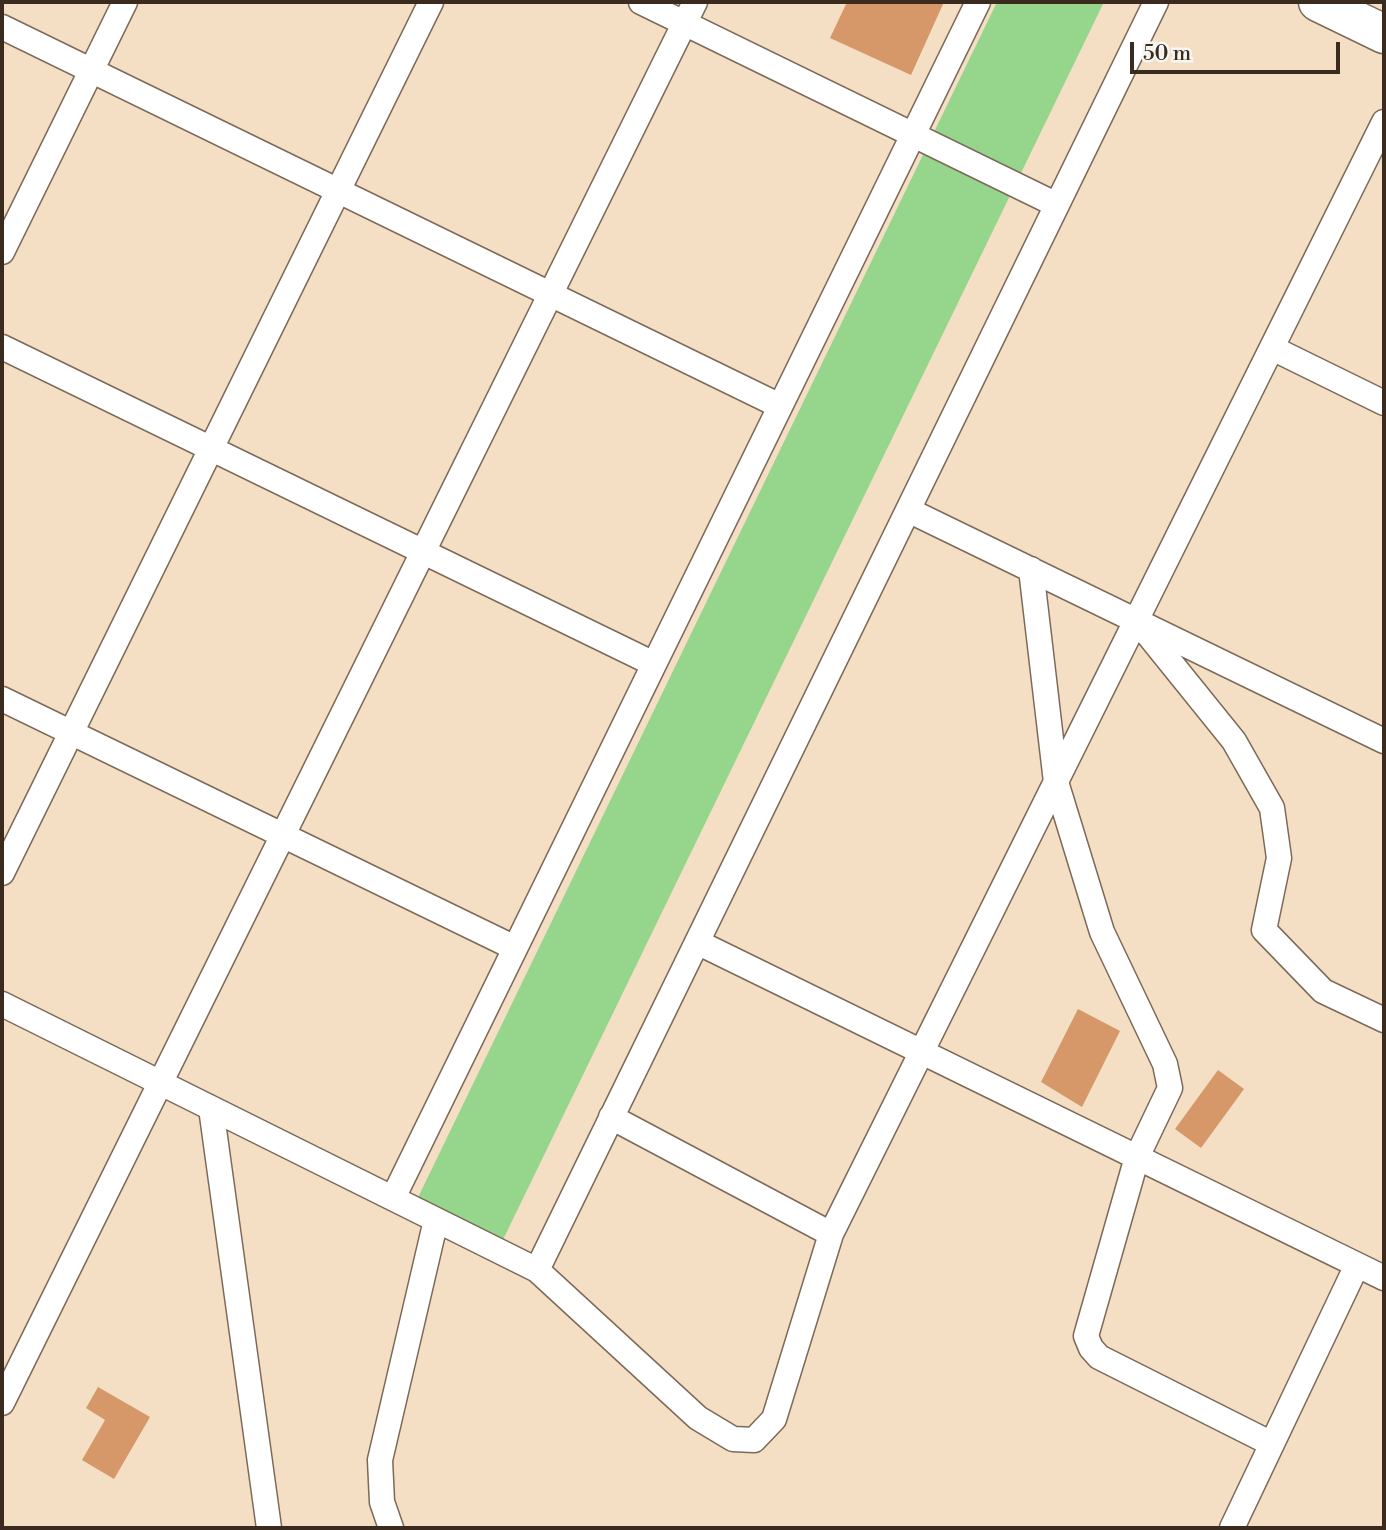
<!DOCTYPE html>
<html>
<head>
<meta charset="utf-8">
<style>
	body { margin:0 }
	#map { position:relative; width:1386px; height:1530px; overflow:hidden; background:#f4dec4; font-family:"Libre Bodoni",serif }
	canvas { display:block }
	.frame { position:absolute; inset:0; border:4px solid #3b2a1e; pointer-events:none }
	.scale { position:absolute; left:1130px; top:42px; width:210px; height:32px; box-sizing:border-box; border:4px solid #3b2a1e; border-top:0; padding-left:9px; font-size:21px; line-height:24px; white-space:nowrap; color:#3b2a1e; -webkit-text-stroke:5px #f6f6f2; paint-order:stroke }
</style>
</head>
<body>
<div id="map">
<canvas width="1386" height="1530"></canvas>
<div class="frame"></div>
<div class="scale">50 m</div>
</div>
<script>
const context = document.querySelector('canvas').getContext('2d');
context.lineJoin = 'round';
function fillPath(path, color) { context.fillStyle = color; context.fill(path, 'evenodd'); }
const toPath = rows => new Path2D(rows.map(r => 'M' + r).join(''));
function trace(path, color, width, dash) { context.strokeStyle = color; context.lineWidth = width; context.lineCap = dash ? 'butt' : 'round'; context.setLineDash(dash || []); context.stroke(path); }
const green = toPath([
	[997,2,1104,2,496,1254,410,1214]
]);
const building = toPath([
	[847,2,944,2,911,75,830,38],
	[1078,1009,1120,1031,1082,1107,1041,1082],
	[1218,1070,1244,1089,1201,1148,1175,1129],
	[98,1387,150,1417,114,1479,82,1460,105,1420,86,1408]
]);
const minor = toPath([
	[641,2,1057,205],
	[2,27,780,406],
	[2,252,125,2],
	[2,347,654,664],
	[1272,348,1384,403],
	[908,510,1384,741],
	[1031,569,1056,782,1102,932,1165,1064,1170,1088,1137,1157,1086,1336,1091,1348,1099,1357,1272,1444],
	[1142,627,1234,741,1272,808,1279,858,1264,930,1323,991,1384,1020],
	[2,699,515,948],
	[2,873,431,2],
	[697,942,1384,1278],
	[2,1004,537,1270,698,1418,733,1439,754,1440,774,1419,831,1234,1384,122],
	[211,1108,269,1528],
	[611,1117,831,1234],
	[393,1198,978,2],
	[537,1270,1156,2],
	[2,1403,695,2],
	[391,1528,382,1502,380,1460,436,1220],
	[1232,1528,1357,1265]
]);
const primary = toPath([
	[1318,2,1384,34]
]);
fillPath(green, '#95d58c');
fillPath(building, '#d69868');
trace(minor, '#7c6958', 27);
trace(primary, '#7c6958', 41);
trace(minor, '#fff', 24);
trace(primary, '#fff', 38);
</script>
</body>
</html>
